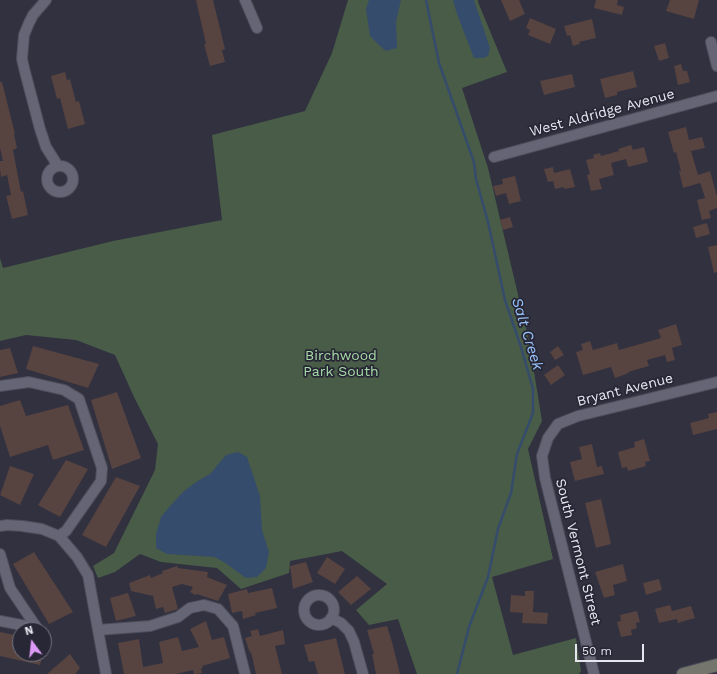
<!DOCTYPE html>
<html>
<head>
<meta charset="utf-8">
<style>
	body { margin:0 }
	#map { position:relative; width:717px; height:674px; overflow:hidden; background:#313140; font-family:"Work Sans",sans-serif }
	canvas { display:block }
	.north { position:absolute; left:12px; top:622px; width:40px; height:40px; box-sizing:border-box; background:#272736; border:1px solid #737380; border-radius:50%; rotate:345deg; font-size:11px; font-weight:700; line-height:16px; text-align:center; color:#e6e6f0 }
	.north::after { content:''; display:block; margin:auto; width:14px; height:18px; background:#dc99f5; clip-path:polygon(50% 0,100% 100%,50% 72%,0 100%) }
	.scale { position:absolute; left:575px; top:644px; width:69px; height:18px; box-sizing:border-box; border:2px solid #e6e6f0; border-top:0; padding-left:5px; font-size:12px; line-height:14px; white-space:nowrap; color:#e6e6f0; -webkit-text-stroke:3px #272736; paint-order:stroke }
</style>
</head>
<body>
<div id="map">
<canvas width="717" height="674"></canvas>
<div class="north">N</div>
<div class="scale">50 m</div>
</div>
<script>
const context = document.querySelector('canvas').getContext('2d');
context.lineJoin = 'round';
function fillPath(path, color) { context.fillStyle = color; context.fill(path, 'evenodd'); }
const toPath = rows => new Path2D(rows.map(r => 'M' + r).join(''));
function trace(path, color, width, dash) { context.strokeStyle = color; context.lineWidth = width; context.lineCap = dash ? 'butt' : 'round'; context.setLineDash(dash || []); context.stroke(path); }
function label(font, color, halo, rows, align = 'center') {
  context.font = font + ' "Work Sans",sans-serif'; context.lineWidth = 3.5; context.setLineDash([]); context.textBaseline = 'middle'; context.strokeStyle = halo; context.fillStyle = color; for (const [text, x, y, turn = 0] of rows) {
    context.save(); context.translate(x, y); context.rotate((+turn || 0) * Math.PI / 180); context.textAlign = isNaN(turn) ? turn : align; if (halo) context.strokeText(text, 0, 0); context.fillText(text, 0, 0); context.restore();
  }
}
const green = toPath([
	[348,0,478,0,478,2,507,72,462,88,488,168,529,341,542,421,528,449,553,559,492,577,513,655,576,638,581,671,579,674,417,674,398,619,369,625,356,610,387,584,342,551,290,561,289,573,241,589,217,568,161,562,140,554,115,572,98,578,93,566,114,553,155,470,158,444,134,397,115,355,76,340,26,335,0,341,0,258,3,268,113,241,222,220,212,135,305,111,332,53]
]);
const water = toPath([
	[369,0,401,0,396,22,397,48,386,51,380,46,370,36,366,9],
	[453,0,474,0,490,48,488,56,483,58,474,58,457,14],
	[238,452,247,457,260,496,262,530,269,552,266,568,257,577,246,578,224,562,214,557,167,554,156,548,156,534,161,517,171,505,183,492,196,482,210,474,226,455]
]);
const stream = toPath([
	[426,0,439,63,474,162,476,179,488,222,505,300,521,347,533,389,533,413,517,454,511,493,498,529,488,577,469,627,457,674]
]);
const building = toPath([
	[196,0,213,0,225,49,222,50,225,62,210,66,204,44,206,44],
	[501,0,519,0,525,14,510,21],
	[596,0,618,0,617,5,624,7,622,15,594,8],
	[670,0,699,0,694,19,666,11],
	[530,18,556,29,550,44,528,35,530,30,526,28],
	[592,19,596,38,579,42,580,44,573,46,570,35,567,36,564,26],
	[665,43,669,58,659,61,654,46],
	[681,64,683,71,687,71,690,82,678,85,674,66],
	[633,71,637,87,617,92,617,95,605,98,600,79],
	[65,72,67,80,70,79,76,102,79,101,85,124,68,129,60,98,57,99,51,76],
	[572,74,575,87,544,95,540,81],
	[0,82,2,82,15,134,14,134,17,148,13,150,21,192,23,191,28,215,12,219,6,196,11,195,7,175,1,177,0,170,0,161,3,161,0,148],
	[686,127,689,140,702,137,705,148,691,151,698,175,710,171,717,196,717,208,709,211,711,218,702,220,697,200,705,198,701,185,700,183,683,188,679,171,681,171,676,152,674,153,668,132],
	[631,145,633,150,644,147,648,162,628,167,626,159,611,163,614,175,599,179,602,189,591,191,587,175,590,174,586,160,594,158,593,155,600,153,601,156,619,151,618,149],
	[553,167,554,173,570,169,575,187,564,189,564,187,555,189,553,181,548,182,544,169],
	[515,176,521,201,509,204,506,193,496,196,493,186,503,184,502,179],
	[510,217,513,227,503,230,500,220],
	[707,223,710,234,696,238,693,227],
	[717,245,717,272,714,273,708,247],
	[676,324,682,345,672,348,675,360,667,362,665,355,647,360,649,366,628,372,629,373,615,378,611,367,583,375,576,352,583,350,581,344,590,341,593,350,617,343,619,350,661,338,658,330],
	[33,346,99,364,88,388,26,369],
	[558,346,564,355,555,360,550,352],
	[10,348,18,373,0,377,0,350],
	[558,365,565,375,551,385,544,375],
	[117,392,141,458,112,469,91,400],
	[20,400,26,416,68,405,84,450,53,460,48,445,10,457,0,426,0,406],
	[717,412,717,429,693,435,690,423,709,418,708,414],
	[644,439,650,461,645,462,646,466,628,471,627,467,622,468,618,452,635,447,634,442],
	[592,444,597,467,602,466,604,474,575,481,570,462,582,459,579,447],
	[66,460,88,469,60,517,38,505],
	[10,466,34,474,20,505,0,495],
	[116,477,140,486,106,547,82,535],
	[601,499,611,544,596,548,585,503],
	[34,552,73,612,49,624,13,564],
	[327,557,345,569,335,584,317,573],
	[306,562,313,582,293,589,290,566],
	[623,564,627,581,613,585,615,595,604,598,595,572],
	[177,566,178,568,208,572,207,577,227,585,218,601,197,594,195,595,190,592,193,587,182,584,172,587,178,609,165,613,163,607,156,609,153,596,131,591,129,583,150,575,151,578,163,573,162,571],
	[357,576,371,589,351,605,338,592],
	[659,579,662,590,646,595,643,583],
	[272,588,277,608,255,613,256,615,243,619,242,611,232,613,228,594,247,589,248,593],
	[525,591,534,591,533,612,548,613,547,624,522,623,523,613,510,612,511,595,525,596],
	[128,593,136,616,116,621,110,598],
	[670,605,672,611,691,606,695,618,678,623,677,619,659,623,655,609],
	[637,611,640,622,636,623,637,628,631,630,632,635,621,637,617,622,621,621,620,615],
	[206,621,212,640,224,637,230,658,202,666,203,668,201,668,202,673,196,674,194,674,193,670,176,674,124,674,118,643,139,639,143,667,163,663,159,642,178,637,182,651,199,647,190,629],
	[387,626,392,642,400,674,376,674,372,654,374,654,367,630],
	[258,629,260,636,283,630,285,644,275,646,282,674,256,674,251,652,250,653,245,638,252,636,250,631],
	[0,632,20,636,20,654,43,654,40,665,0,656],
	[336,638,345,674,318,674,314,661,309,662,304,645],
	[70,654,80,668,75,674,47,674]
]);
const street = toPath([
	[46,0,33,15,29,23,24,35,22,59,24,68,40,129,46,147,58,166],
	[245,0,257,28],
	[711,42,717,66],
	[494,157,717,96],
	'47 179a13 13 0 1 1 26 0a13 13 0 1 1-26 0Z',
	[0,386,29,382,64,390,79,399,102,468,101,481,66,531,59,536],
	[0,526,7,525,22,526,42,529,59,536,77,557,88,575,106,674],
	[0,554,10,588,37,628,0,621],
	'304 610a15 15 0 1 1 30 0a15 15 0 1 1-30 0Z',
	[331,618,341,623,349,631,354,642,363,674],
	[98,630,150,626,178,617,190,608,204,605,218,609,233,626,245,674],
	[594,674,545,478,542,456,548,438,558,424,578,416,717,382]
]);
const secondary = toPath([
	[683,674,717,665]
]);
const streetNames = [
	["West Aldridge Avenue",602,113,-15],
	["Bryant Avenue",625,390,-14],
	["South Vermont Street",578,552,76]
];
const parkNames = [
	["Birchwood",341,356],
	["Park South",341,372]
];
const waterNames = [
	["Salt Creek",527,334,73]
];
fillPath(green, '#485c47');
fillPath(water, '#354c6c');
trace(stream, '#354c6c', 2.5);
fillPath(building, '#574340');
trace(street, '#4e4e5b', 12);
trace(secondary, '#4e4e5b', 14);
trace(street, '#656576', 10);
trace(secondary, '#74756c', 12);
label('14px', '#e6e6f0', '#272736', streetNames);
label('14px', '#a8dca7', '#272736', parkNames);
label('italic 15px', '#99c1f9', '#272736', waterNames);
</script>
</body>
</html>
